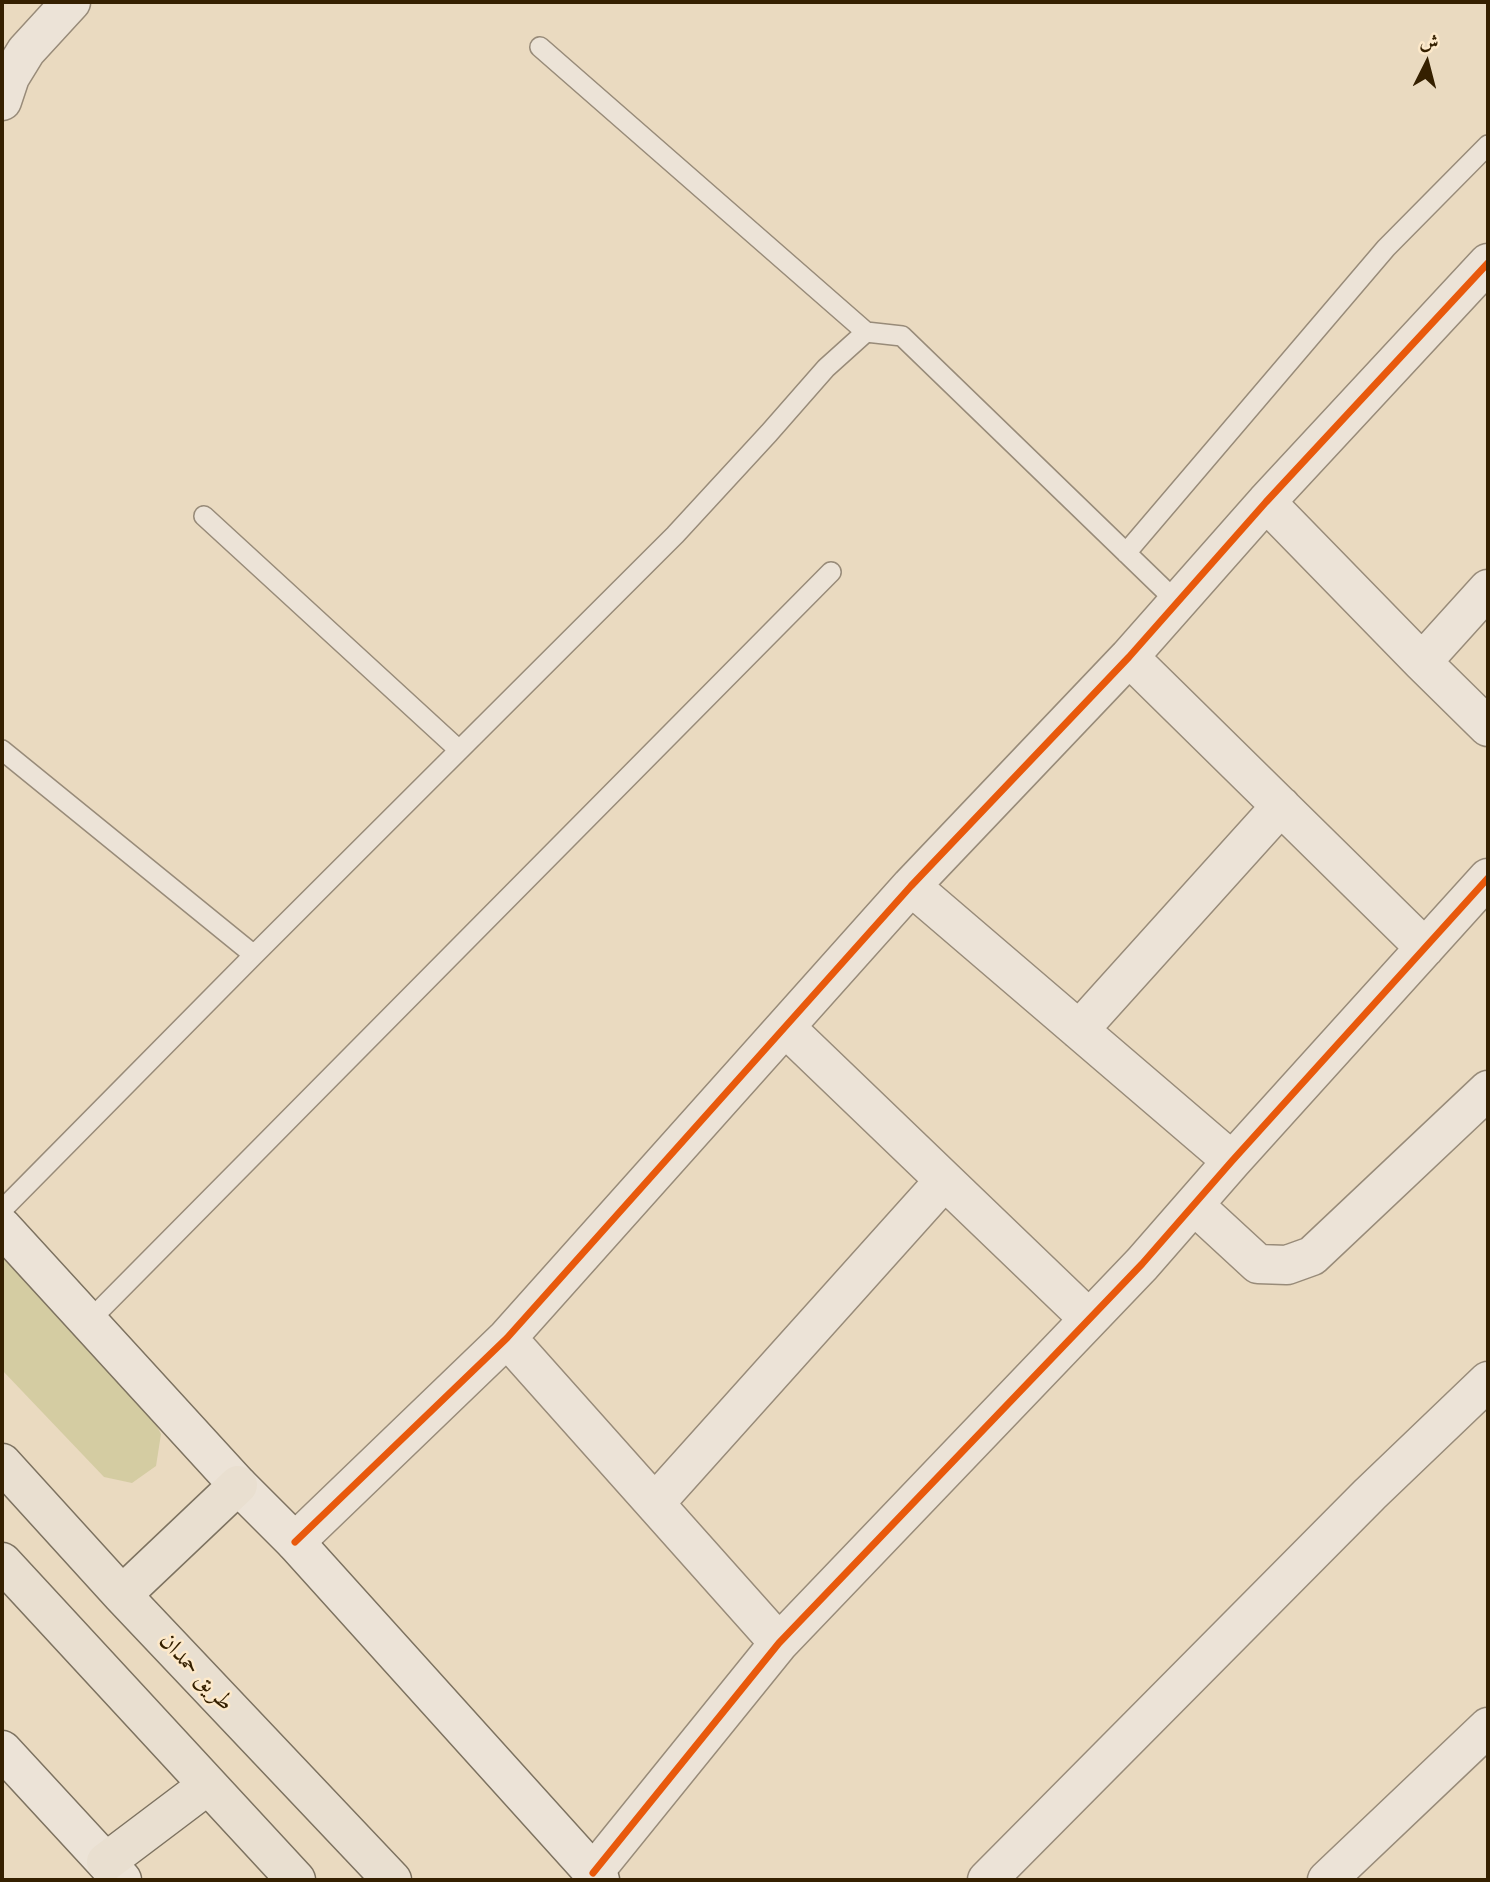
<!DOCTYPE html>
<html>
<head>
<meta charset="utf-8">
<style>
	body { margin:0 }
	#map { position:relative; width:1490px; height:1882px; overflow:hidden; background:#eadac0; font-family:"IM FELL Double Pica",Amiri,serif }
	canvas { display:block }
	.frame { position:absolute; inset:0; border:4px solid #352000; pointer-events:none }
	.north { position:absolute; left:1392px; top:28px; width:70px; height:70px; -webkit-text-stroke:5px #fde9ca; paint-order:stroke; rotate:6deg; font-size:19px; font-weight:700; line-height:28px; text-align:center; color:#352000 }
	.north::after { content:''; display:block; margin:auto; width:24px; height:32px; background:#352000; clip-path:polygon(50% 0,100% 100%,50% 72%,0 100%) }
</style>
</head>
<body>
<div id="map">
<canvas width="1490" height="1882"></canvas>
<div class="frame"></div>
<div class="north">ش</div>
</div>
<script>
const context = document.querySelector('canvas').getContext('2d');
context.lineJoin = 'round';
function fillPath(path, color) { context.fillStyle = color; context.fill(path, 'evenodd'); }
const toPath = rows => new Path2D(rows.map(r => 'M' + r).join(''));
function trace(path, color, width, dash) { context.strokeStyle = color; context.lineWidth = width; context.lineCap = dash ? 'butt' : 'round'; context.setLineDash(dash || []); context.stroke(path); }
function label(font, color, halo, rows, align = 'center') {
  context.font = font + ' "IM FELL Double Pica",Amiri,serif'; context.lineWidth = 5; context.setLineDash([]); context.textBaseline = 'middle'; context.strokeStyle = halo; context.fillStyle = color; for (const [text, x, y, turn = 0] of rows) {
    context.save(); context.translate(x, y); context.rotate((+turn || 0) * Math.PI / 180); context.textAlign = isNaN(turn) ? turn : align; if (halo) context.strokeText(text, 0, 0); context.fillText(text, 0, 0); context.restore();
  }
}
const green = toPath([
	[2,1252,148,1408,161,1434,156,1466,132,1483,104,1477,2,1370]
]);
const service = toPath([
	[540,47,866,332],
	[204,516,459,750],
	[1126,553,1386,248,1488,145],
	[2,750,254,955],
	[2,1210,254,955,675,535,769,433,826,368,866,332,902,336,1177,602],
	[88,1322,831,572]
]);
const minor = toPath([
	[2,101,10,77,26,51,71,2],
	[1266,502,1422,662,1488,727],
	[1129,657,1425,948],
	[1422,662,1488,589],
	[911,886,1232,1161],
	[785,1027,1089,1319],
	[1079,1030,1281,806],
	[1194,1205,1258,1264,1287,1265,1312,1256,1488,1090],
	[507,1338,779,1643],
	[655,1503,944,1181],
	[295,1542,507,1338,911,886,1129,657,1266,502,1488,263],
	[593,1873,779,1643,1142,1264,1232,1161,1488,878],
	[987,1880,1370,1494,1488,1381],
	[1327,1880,1488,1727]
]);
const secondary = toPath([
	[2,1227,238,1485,295,1542,600,1880],
	[2,1750,122,1880]
]);
const trunk = toPath([
	[2,1463,122,1595,392,1880],
	[2,1562,296,1880],
	[122,1595,238,1485],
	[106,1862,208,1785]
]);
const cycleway = toPath([
	[295,1542,507,1338,911,886,1129,657,1266,502,1488,263],
	[593,1873,779,1643,1142,1264,1232,1161,1488,878]
]);
const streetNames = [
	["طريق حمدان",195,1673,47]
];
fillPath(green, '#d4cca2');
trace(service, '#988b79', 22);
trace(minor, '#988b79', 41);
trace(secondary, '#7d7260', 41);
trace(trunk, '#7d7260', 41);
trace(service, '#ece3d7', 19);
trace(minor, '#ece3d7', 38);
trace(secondary, '#ece3d7', 38);
trace(trunk, '#e9dfd0', 38);
trace(cycleway, '#e8590c', 7);
label('24px', '#352000', '#fde9ca', streetNames);
</script>
</body>
</html>
